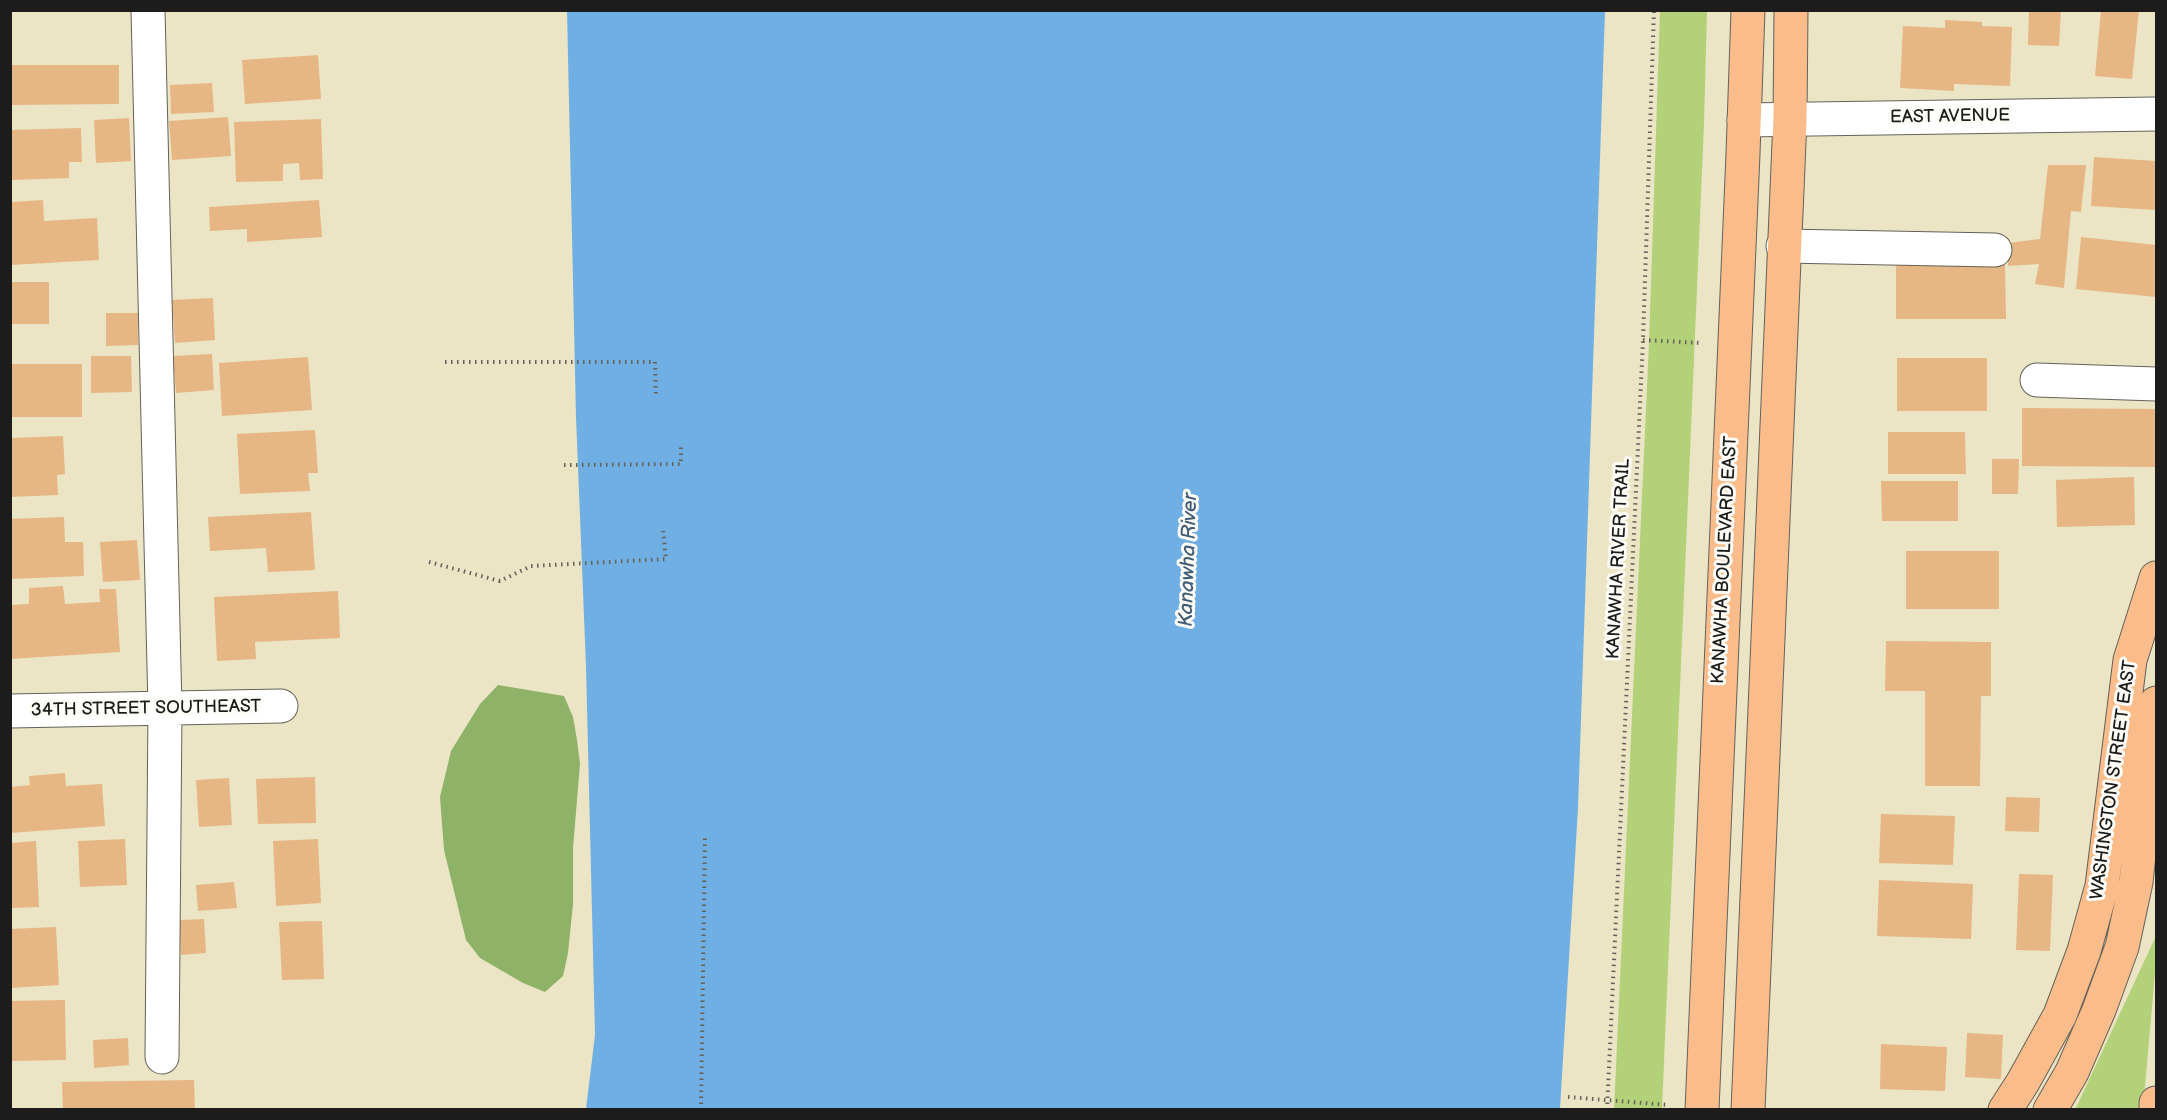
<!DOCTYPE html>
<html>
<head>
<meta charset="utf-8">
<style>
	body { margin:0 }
	#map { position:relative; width:2167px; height:1120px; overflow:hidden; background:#ebe5c6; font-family:"Balsamiq Sans",sans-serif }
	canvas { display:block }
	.frame { position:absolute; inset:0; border:12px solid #1c1c1c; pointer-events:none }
</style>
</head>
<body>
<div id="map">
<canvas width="2167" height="1120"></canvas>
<div class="frame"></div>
</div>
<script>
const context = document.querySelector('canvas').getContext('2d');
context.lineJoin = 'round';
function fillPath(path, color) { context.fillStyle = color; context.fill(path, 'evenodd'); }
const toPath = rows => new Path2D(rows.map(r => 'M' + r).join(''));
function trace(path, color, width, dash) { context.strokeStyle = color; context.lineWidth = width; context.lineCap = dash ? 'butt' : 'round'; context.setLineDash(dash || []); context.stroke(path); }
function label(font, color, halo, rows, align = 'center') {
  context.font = font + ' "Balsamiq Sans",sans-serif'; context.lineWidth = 6; context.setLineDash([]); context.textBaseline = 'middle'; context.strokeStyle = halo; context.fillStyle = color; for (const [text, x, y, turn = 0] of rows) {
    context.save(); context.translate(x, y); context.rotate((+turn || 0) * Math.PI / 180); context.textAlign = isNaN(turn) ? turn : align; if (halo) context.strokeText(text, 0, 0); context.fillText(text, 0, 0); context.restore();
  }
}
const green = toPath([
	[1660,11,1707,11,1704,124,1662,1109,1614,1110,1649,343],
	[2156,936,2156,962,2143,1109,2075,1110]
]);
const forest = toPath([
	[498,685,564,696,573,717,577,740,580,764,573,848,573,904,568,953,563,976,545,992,523,983,480,958,466,940,444,850,440,797,451,751,480,704]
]);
const water = toPath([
	[567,11,1605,11,1578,808,1560,1109,586,1109,595,1035,586,666,576,417]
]);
const building = toPath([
	[2029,10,2061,10,2059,46,2028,45],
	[2101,10,2139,10,2132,79,2095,76],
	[1945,20,1982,22,1982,26,2012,27,2010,86,1954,84,1954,91,1900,88,1903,26,1945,28],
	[318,55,321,99,245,104,242,60],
	[10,65,119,65,119,104,10,105],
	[212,83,214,112,171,114,170,85],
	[228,117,231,156,172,160,169,121],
	[129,118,131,161,96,163,94,120],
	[321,119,323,179,300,180,299,163,283,164,283,181,236,182,234,122],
	[81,128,82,162,69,162,69,178,10,180,10,130],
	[2094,157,2156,161,2156,210,2091,206],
	[2048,165,2086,165,2081,212,2071,211,2064,288,2035,284,2039,264,2008,266,2008,243,2040,239],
	[43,200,44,221,97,218,99,260,10,265,10,202],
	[319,200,322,237,247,242,247,229,210,231,209,207],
	[2081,237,2156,245,2156,297,2076,289],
	[1896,262,2005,262,2006,319,1896,319],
	[10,282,49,282,49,324,10,324],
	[213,298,215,340,175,343,172,300],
	[106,313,138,313,138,345,106,346],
	[212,354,214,390,176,393,173,356],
	[91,356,131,356,132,392,91,393],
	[308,357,312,410,222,416,219,363],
	[1897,358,1987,358,1987,411,1897,411],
	[10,364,82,364,82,417,10,417],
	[2022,408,2156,409,2156,467,2022,466],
	[315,430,318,473,308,473,310,491,240,494,237,434],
	[1888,432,1965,432,1966,474,1888,474],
	[63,436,65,474,57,475,58,495,10,497,10,438],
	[1992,459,2019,459,2018,494,1992,494],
	[2134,477,2135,525,2057,527,2056,480],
	[1881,481,1958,481,1958,521,1882,521],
	[311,512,315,570,268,572,266,548,210,551,208,517],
	[64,517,65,542,83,542,84,576,10,579,10,519],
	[137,540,140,580,103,582,100,542],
	[1906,551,1999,551,1999,609,1906,609],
	[63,586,65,604,100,602,99,589,116,589,120,652,10,659,10,605,29,604,29,588],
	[338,591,340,638,255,642,256,659,217,661,214,597],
	[1886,641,1991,642,1991,696,1981,696,1980,786,1925,786,1925,691,1885,691],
	[65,773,66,786,102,784,105,826,10,833,10,787,30,785,29,776],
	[315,777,316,823,258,824,256,779],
	[229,778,232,825,199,827,196,780],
	[2006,797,2040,798,2039,832,2005,831],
	[1881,814,1955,816,1953,865,1879,863],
	[125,839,127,885,80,887,78,841],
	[318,839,321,903,276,906,273,841],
	[36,841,39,907,10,908,10,843],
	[2019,874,2053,875,2050,951,2016,950],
	[1879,880,1973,884,1971,939,1877,936],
	[234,882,237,908,198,911,196,885],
	[204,919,206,953,181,955,179,920],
	[322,921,324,979,282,980,279,922],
	[56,927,59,985,10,988,10,929],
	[65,1000,66,1060,10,1061,10,1001],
	[1967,1033,2003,1035,2001,1079,1965,1077],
	[128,1038,129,1065,94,1068,93,1040],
	[1881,1044,1947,1047,1945,1091,1880,1089],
	[194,1080,195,1110,63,1110,62,1082]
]);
const path = toPath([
	[1643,340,1702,343],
	[445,362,655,362,656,398],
	[564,465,681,464,681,447],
	[429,562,500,581,531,566,666,559,663,531],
	[1568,1097,1669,1105],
	[701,1110,705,836],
	[1607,1110,1643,340,1654,10]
]);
const minor = toPath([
	[148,10,165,708,162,1057],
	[1744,120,2156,114],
	[1783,246,1995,250],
	[2037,380,2156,384],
	[10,711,281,706]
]);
const major = toPath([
	[1702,1110,1743,154,1748,10],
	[1748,1110,1790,119,1791,10],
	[2005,1110,2023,1082,2060,1015,2084,951,2102,886,2130,660,2156,578],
	[2050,1110,2072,1072,2099,1010,2122,947,2136,882,2156,703],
	[2156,1110,2156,1103]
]);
const streetNames = [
	["EAST AVENUE",1950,117,-1],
	["KANAWHA RIVER TRAIL",1619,559,-87],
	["KANAWHA BOULEVARD EAST",1725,560,-87],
	["34TH STREET SOUTHEAST",146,709,-1],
	["WASHINGTON STREET EAST",2114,780,-82]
];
const waterNames = [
	["Kanawha River",1189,560,-88]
];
fillPath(green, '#b3d178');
fillPath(forest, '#8eb368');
fillPath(water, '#70afe3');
fillPath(building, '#e6b685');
trace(minor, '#646258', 35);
trace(major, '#646258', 35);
trace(path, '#646258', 4, [1.5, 4.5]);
trace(minor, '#fff', 33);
trace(major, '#f9bc8a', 33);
label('18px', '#1c1c1c', '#fdfcf7', streetNames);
label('italic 20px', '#425e76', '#fdfcf7', waterNames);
</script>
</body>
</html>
